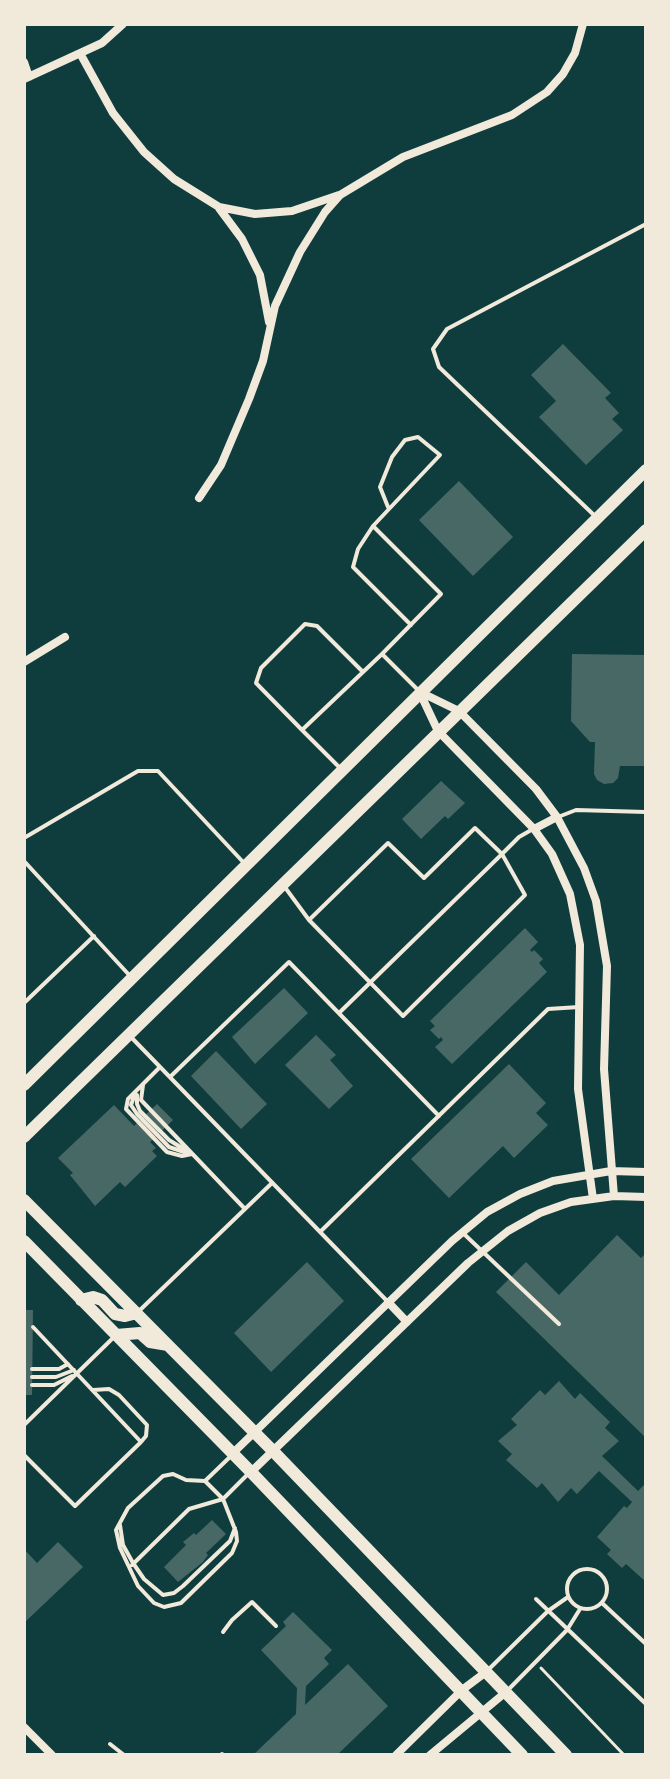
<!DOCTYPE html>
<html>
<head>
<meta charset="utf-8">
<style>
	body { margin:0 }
	#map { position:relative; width:670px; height:1779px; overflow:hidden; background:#0f3d3e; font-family:"Noto Serif",serif }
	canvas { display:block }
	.frame { position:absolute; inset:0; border:26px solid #f1e9da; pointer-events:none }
</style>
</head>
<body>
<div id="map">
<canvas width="670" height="1779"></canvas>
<div class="frame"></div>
</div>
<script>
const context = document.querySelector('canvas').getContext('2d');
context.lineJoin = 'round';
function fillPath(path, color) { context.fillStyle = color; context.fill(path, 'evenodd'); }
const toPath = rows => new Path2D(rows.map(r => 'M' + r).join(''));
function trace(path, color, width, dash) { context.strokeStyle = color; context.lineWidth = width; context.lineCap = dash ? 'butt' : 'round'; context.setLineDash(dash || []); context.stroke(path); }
const building = toPath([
	[563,344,611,393,605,398,619,413,612,419,623,430,586,465,539,417,556,401,531,375],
	[459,481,513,537,473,576,419,520],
	[572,654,646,655,646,766,620,766,618,778,613,783,604,784,597,780,594,774,595,742,590,742,571,721],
	[441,781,465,803,448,819,445,816,421,839,402,819],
	[525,928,538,942,530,950,532,952,534,950,543,959,539,963,547,972,452,1064,435,1047,443,1040,441,1037,439,1039,430,1030,435,1026,430,1021],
	[284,988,308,1013,255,1064,232,1037],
	[316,1035,336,1055,330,1060,353,1086,329,1109,285,1065],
	[216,1051,267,1104,241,1129,191,1076],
	[509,1064,546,1103,536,1113,548,1125,514,1158,503,1146,449,1198,411,1159],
	[157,1104,173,1120,150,1142,156,1148,152,1151,157,1156,125,1187,120,1182,95,1206,70,1175,73,1173,58,1158,114,1105,134,1126],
	[617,1235,641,1258,646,1253,646,1438,496,1292,526,1262,559,1295],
	[307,1262,344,1301,271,1372,234,1333],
	[24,1310,33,1310,32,1395,24,1395],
	[559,1381,575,1399,580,1393,610,1422,605,1428,619,1441,602,1456,638,1491,646,1483,646,1582,626,1564,622,1568,607,1554,611,1550,597,1537,624,1506,627,1508,632,1502,599,1471,577,1494,571,1488,558,1502,542,1483,537,1488,506,1460,512,1454,498,1441,517,1425,511,1419,540,1390,545,1395],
	[212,1520,226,1534,206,1553,208,1555,203,1562,178,1582,164,1567,186,1545,183,1542,194,1533,196,1535],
	[58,1542,83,1567,25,1622,24,1549,37,1563],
	[293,1612,332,1650,324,1658,329,1664,306,1686,305,1705,348,1664,388,1706,337,1755,253,1755,296,1714,297,1688,261,1650,286,1626,283,1622]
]);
const path = toPath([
	[541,1668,624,1755]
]);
const service = toPath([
	[596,517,439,367,433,349,447,329,646,224],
	[373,526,440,455,418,437,405,440,392,457,380,487,388,507],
	[382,654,441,594,373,526,358,549,353,567,411,625],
	[302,730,256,683,261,668,305,624,317,626,363,672],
	[341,769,302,730,382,654,418,690],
	[558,817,576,810,646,812],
	[24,838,138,771,158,771,244,863],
	[24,861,131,977],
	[284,886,309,920,403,1016,525,895,502,854,519,837,533,829],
	[309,920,388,843,424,878,475,828,502,854,339,1013],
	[24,1003,94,936],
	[130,1036,388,1302],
	[160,1067,128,1099,126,1109,167,1152,182,1156,192,1154],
	[170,1077,289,962,439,1116],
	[143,1085,141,1100,245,1209],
	[135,1094,131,1105,137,1114,169,1147,190,1154],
	[137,1095,137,1104,140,1111,169,1140,187,1151],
	[320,1232,548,1009,579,1007],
	[464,1234,559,1324],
	[139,1311,272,1183],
	[32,1369,59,1369,68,1364],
	[32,1377,56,1377,74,1370],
	[32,1385,54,1385,72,1376],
	[93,1390,109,1389,119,1395,147,1425,146,1436,141,1442],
	[24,1425,114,1337],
	[24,1455,75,1506,141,1442,33,1327],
	[173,1474,186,1480,205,1481,223,1499,236,1532,237,1541,232,1553,181,1603,164,1607,154,1603,138,1586,120,1548,116,1530,128,1508,163,1476,173,1474],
	[205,1481,232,1455],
	[120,1525,123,1545,133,1563,144,1579,163,1595,174,1593,183,1586,230,1541,235,1528],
	[132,1565,189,1509,223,1499,248,1474],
	'567 1589a20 20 0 1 1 40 0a20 20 0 1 1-40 0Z',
	[536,1599,646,1704],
	[602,1603,646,1644],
	[223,1632,232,1620,252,1602,276,1626],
	[487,1671,548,1611,568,1597],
	[507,1691,567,1630,580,1609],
	[110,1744,124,1755],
	[222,1755,222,1754]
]);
const minor = toPath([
	[81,55,113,113,144,152,174,179,219,207,255,214,292,211,339,195],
	[24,62,29,77],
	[24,79,102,43,123,24],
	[219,208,242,239,260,275,269,322],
	[199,498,221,465,249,399,263,361,275,306,300,252,325,212,340,195,403,157,512,115,547,92,563,74,575,53,583,24],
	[24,662,65,637],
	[420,692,459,711,536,789,557,817,584,868,596,901,607,966,604,1069,614,1196],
	[420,693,438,731,534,829,552,854,570,894,580,945,578,1089,593,1199],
	[534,829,557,817],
	[388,1302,407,1322],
	[233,1453,452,1241,487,1212,520,1194,553,1181,611,1171,646,1172],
	[251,1472,468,1263,508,1231,540,1213,571,1202,614,1196,646,1197],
	[24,1727,52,1755],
	[396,1755,462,1690,486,1672],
	[430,1755,506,1692]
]);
const secondary = toPath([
	[24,1085,646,470],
	[24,1137,646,530],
	[24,1200,273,1451,566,1755],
	[24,1241,251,1472,522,1755],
	[81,1300,93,1297,102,1300,115,1314,125,1316,137,1313],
	[116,1335,140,1333,150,1342,168,1345]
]);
fillPath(building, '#486865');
trace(path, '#f1e9da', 3);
trace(service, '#f1e9da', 4);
trace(minor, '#f1e9da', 8);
trace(secondary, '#f1e9da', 12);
</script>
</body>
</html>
